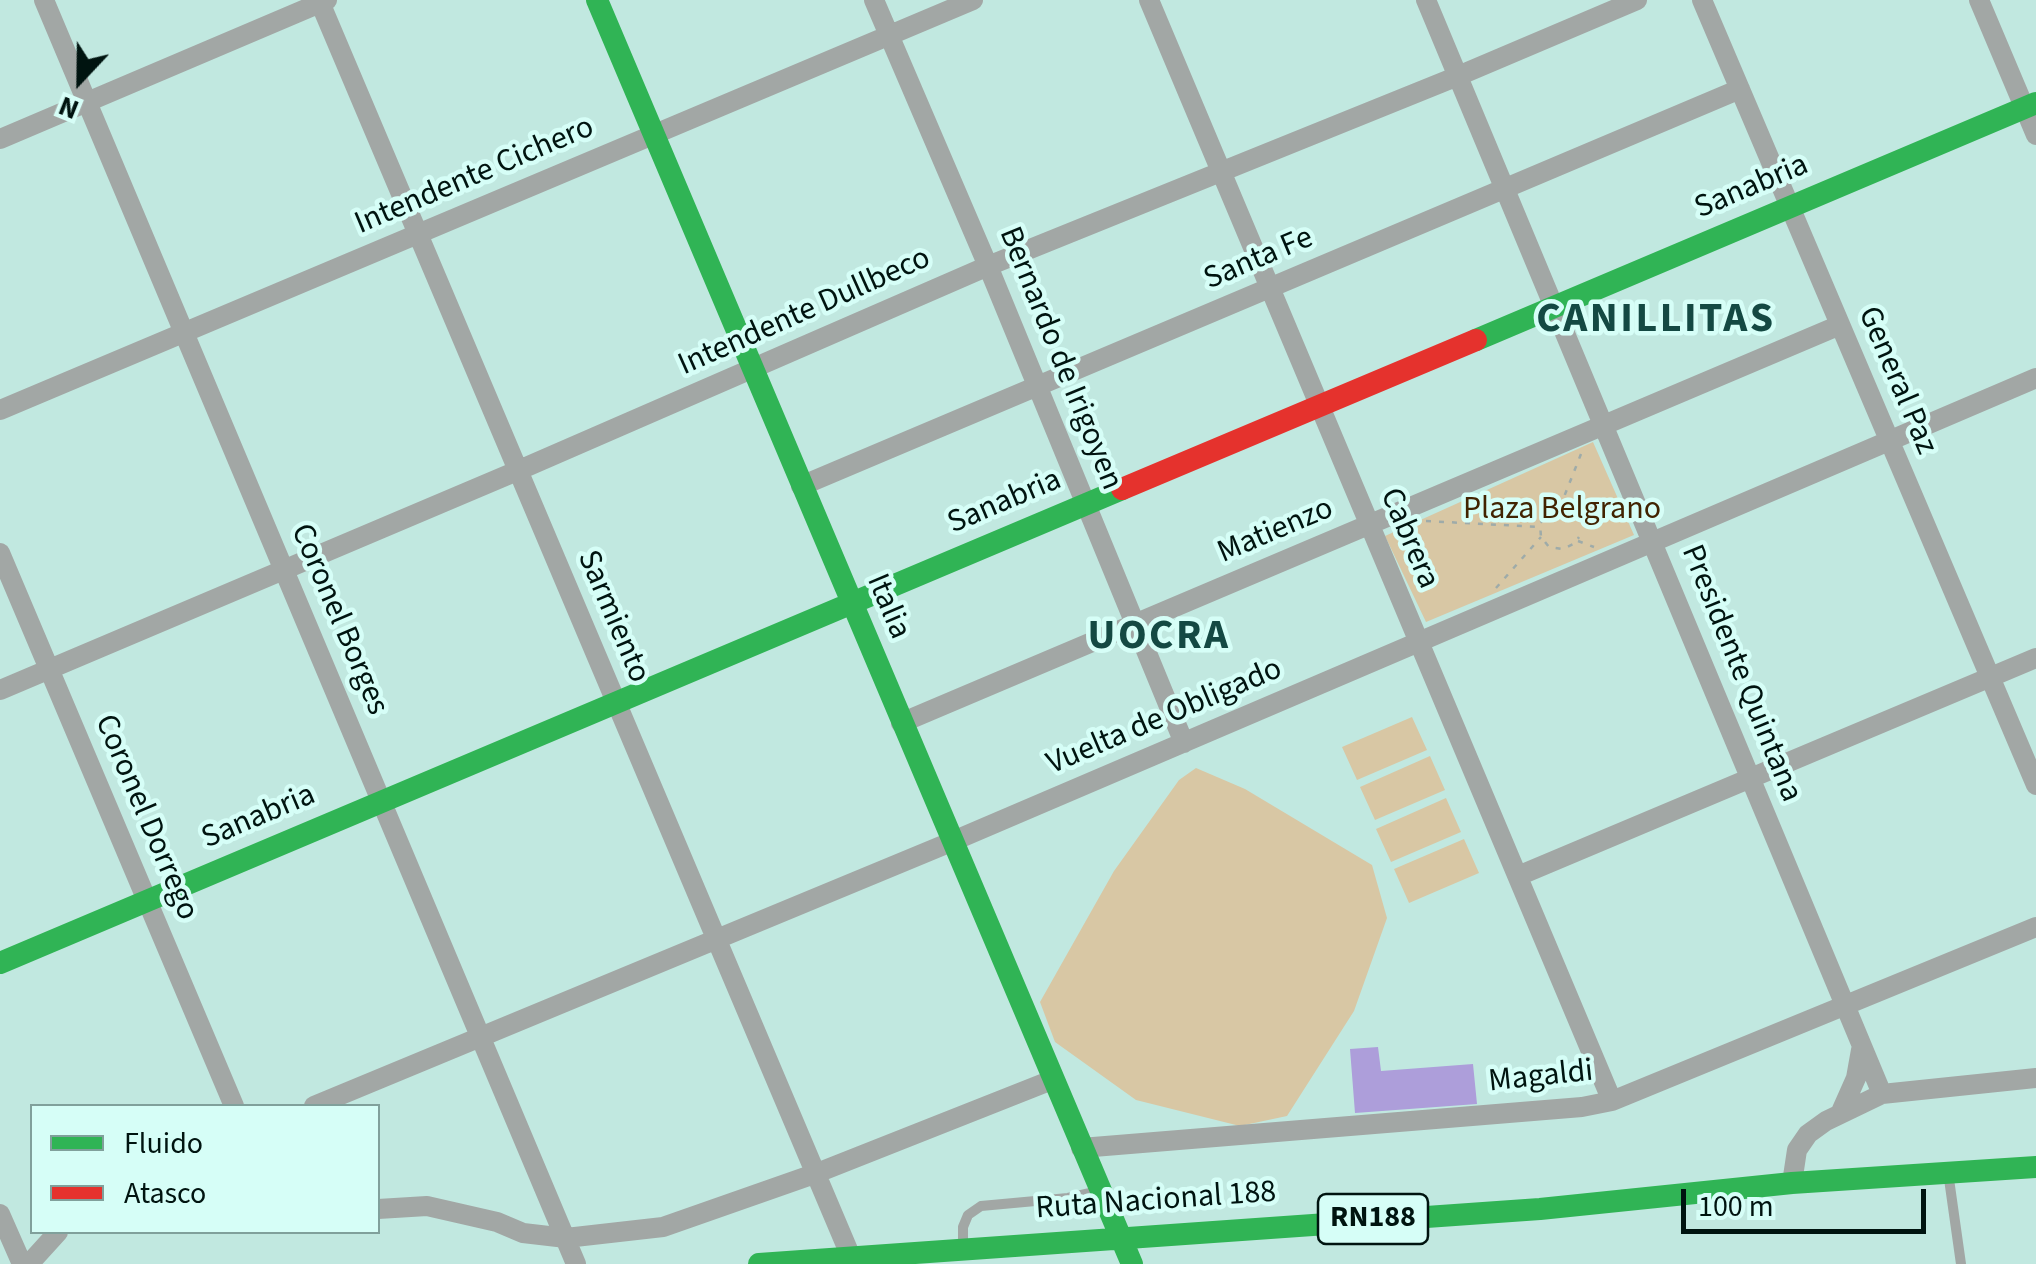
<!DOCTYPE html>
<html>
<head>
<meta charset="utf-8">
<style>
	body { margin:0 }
	#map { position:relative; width:2036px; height:1264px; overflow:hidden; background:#c1e8e0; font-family:"Source Sans 3",sans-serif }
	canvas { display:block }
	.legend { position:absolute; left:30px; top:1104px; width:350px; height:130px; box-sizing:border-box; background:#d6fef7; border:2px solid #80a09b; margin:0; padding:12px 18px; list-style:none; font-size:30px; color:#001410 }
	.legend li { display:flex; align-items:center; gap:20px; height:50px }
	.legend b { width:50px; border:2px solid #80a09b }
	.north { position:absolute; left:30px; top:30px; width:100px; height:100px; -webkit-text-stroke:8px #d6fef7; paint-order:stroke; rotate:202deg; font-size:28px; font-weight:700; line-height:40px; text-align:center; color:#001410 }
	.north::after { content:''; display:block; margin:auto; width:35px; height:45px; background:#001410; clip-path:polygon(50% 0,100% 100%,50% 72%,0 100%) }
	.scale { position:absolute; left:1681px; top:1189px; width:245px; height:45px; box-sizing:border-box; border:5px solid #001410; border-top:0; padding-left:12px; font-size:30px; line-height:35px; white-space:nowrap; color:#001410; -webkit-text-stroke:8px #d6fef7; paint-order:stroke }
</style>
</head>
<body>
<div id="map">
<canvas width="2036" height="1264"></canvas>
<ul class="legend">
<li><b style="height:12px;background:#30b455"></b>Fluido</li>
<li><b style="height:12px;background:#e5322d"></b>Atasco</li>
</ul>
<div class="north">N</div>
<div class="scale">100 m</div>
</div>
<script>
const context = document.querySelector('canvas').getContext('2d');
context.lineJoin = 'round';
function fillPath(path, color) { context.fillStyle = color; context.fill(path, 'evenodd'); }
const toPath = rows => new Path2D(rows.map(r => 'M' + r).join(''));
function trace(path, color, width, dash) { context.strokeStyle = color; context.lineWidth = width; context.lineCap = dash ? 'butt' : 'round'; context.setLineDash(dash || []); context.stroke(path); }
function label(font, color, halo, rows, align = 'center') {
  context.font = font + ' "Source Sans 3",sans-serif'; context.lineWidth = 9; context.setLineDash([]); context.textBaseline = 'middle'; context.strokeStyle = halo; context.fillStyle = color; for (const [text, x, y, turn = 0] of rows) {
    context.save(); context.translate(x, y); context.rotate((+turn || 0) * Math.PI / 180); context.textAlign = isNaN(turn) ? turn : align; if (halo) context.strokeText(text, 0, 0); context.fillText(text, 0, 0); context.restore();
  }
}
const green = toPath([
	[1593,442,1634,535,1426,622,1385,536],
	[1412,717,1427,750,1357,780,1342,747],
	[1430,756,1445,790,1375,820,1360,787],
	[1196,768,1245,789,1372,865,1387,918,1354,1011,1287,1116,1240,1126,1136,1100,1055,1042,1040,1002,1114,871,1179,780],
	[1446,798,1461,832,1391,862,1376,829],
	[1464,839,1479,873,1409,903,1394,869]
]);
const water = toPath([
	[1378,1047,1381,1071,1473,1064,1477,1104,1355,1113,1350,1049]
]);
const path = toPath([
	[1560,507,1581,454],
	[1566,509,1547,513,1540,524,1541,537,1549,547,1563,549,1575,543,1579,537],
	[1426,521,1540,527],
	[1578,541,1594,547],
	[1496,588,1541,537]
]);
const lane = toPath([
	[1949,1179,1961,1264],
	[963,1242,963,1227,968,1215,981,1206,1068,1198,1099,1191]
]);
const street = toPath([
	[44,0,576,1264],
	[319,0,851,1257],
	[874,0,988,266,1184,743],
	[1149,0,1612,1101],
	[1426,0,1882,1094],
	[1702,0,2036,785],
	[1979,0,2036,135],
	[0,139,327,0],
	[0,410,973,0],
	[801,486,1740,89],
	[0,553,234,1106],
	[0,690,517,471,988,266,1458,76,1637,0],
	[901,723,1840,325],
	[1518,876,2036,658],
	[314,1106,951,842,2036,378],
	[1840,1114,1856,1078,1861,1050],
	[1081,1148,1582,1107,1612,1101,2036,927],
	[1792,1183,1797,1150,1808,1134,1826,1121,1882,1094,2036,1078],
	[378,1209,427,1206,497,1222,523,1233,566,1238,663,1227,817,1173,1052,1080],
	[0,1214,22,1264],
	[29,1264,58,1232]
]);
const fast = toPath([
	[597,0,1132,1264],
	[1476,340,2036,103],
	[0,963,1122,489],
	[759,1264,1540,1209,1792,1183,2036,1167]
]);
const jam = toPath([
	[1122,489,1476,340]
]);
const shields = [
	[1373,1219,110]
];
const shieldNames = [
	["RN188",1373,1219]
];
const streetNames = [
	["Intendente Cichero",475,177,-23],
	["Sanabria",1752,188,-23],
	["Santa Fe",1259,260,-23],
	["Intendente Dullbeco",805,313,-24],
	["Bernardo de Irigoyen",1059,359,68],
	["General Paz",1896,381,67],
	["Sanabria",1005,503,-23],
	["Matienzo",1276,532,-23],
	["Cabrera",1408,539,67],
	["Italia",887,607,67],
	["Sarmiento",612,617,67],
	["Coronel Borges",338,620,67],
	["Presidente Quintana",1740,674,68],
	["Vuelta de Obligado",1165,718,-23],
	["Coronel Dorrego",145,818,67],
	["Sanabria",259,818,-23],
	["Magaldi",1541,1078,-6],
	["Ruta Nacional 188",1156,1202,-4]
];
const parkNames = [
	["Plaza Belgrano",1562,511]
];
const districtNames = [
	["CANILLITAS",1656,322],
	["UOCRA",1159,639]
];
fillPath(green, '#d8c7a4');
fillPath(water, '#ad9eda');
trace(path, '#9eaba9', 2.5, [5, 8]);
trace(lane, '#a2a7a5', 10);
trace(street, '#a2a7a5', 20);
trace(fast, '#30b455', 22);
trace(jam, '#e5322d', 22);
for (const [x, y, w] of shields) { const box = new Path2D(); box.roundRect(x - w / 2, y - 25, w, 50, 8); context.fillStyle = '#d6fef7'; context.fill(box); trace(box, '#001410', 2.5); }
label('bold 30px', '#001410', null, shieldNames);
label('32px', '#001410', '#d6fef7', streetNames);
label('32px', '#412301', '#d6fef7', parkNames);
context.letterSpacing = '2.5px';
label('bold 42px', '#144943', '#d6fef7', districtNames);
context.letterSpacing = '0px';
</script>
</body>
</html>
